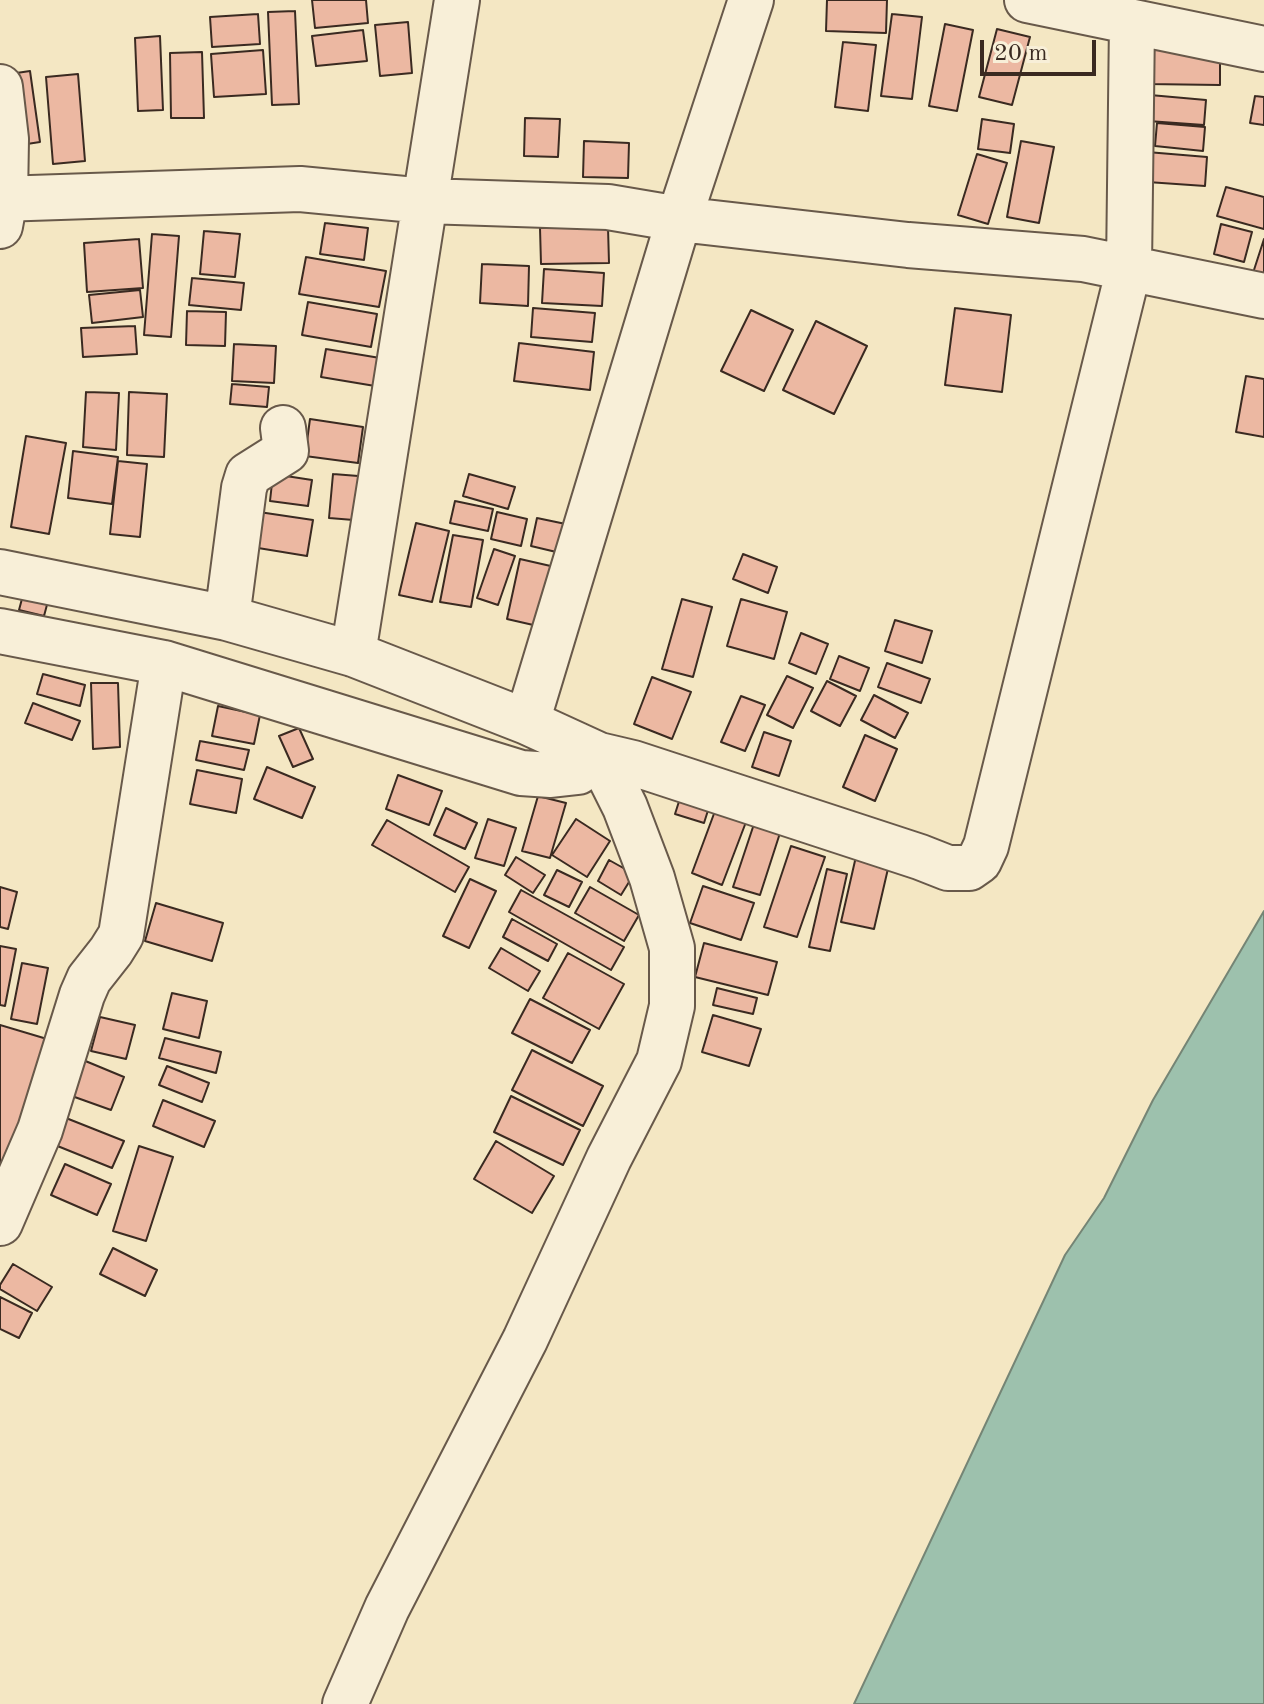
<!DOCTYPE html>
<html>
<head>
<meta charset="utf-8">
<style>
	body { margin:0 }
	#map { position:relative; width:1264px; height:1704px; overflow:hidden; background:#f4e7c3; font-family:"Old Standard TT",serif }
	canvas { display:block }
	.scale { position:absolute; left:980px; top:40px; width:116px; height:36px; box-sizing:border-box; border:4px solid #3a2a21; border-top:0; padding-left:10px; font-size:24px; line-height:28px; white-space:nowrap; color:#3a2a21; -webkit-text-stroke:6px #f8efd8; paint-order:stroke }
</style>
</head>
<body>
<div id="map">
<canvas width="1264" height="1704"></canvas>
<div class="scale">20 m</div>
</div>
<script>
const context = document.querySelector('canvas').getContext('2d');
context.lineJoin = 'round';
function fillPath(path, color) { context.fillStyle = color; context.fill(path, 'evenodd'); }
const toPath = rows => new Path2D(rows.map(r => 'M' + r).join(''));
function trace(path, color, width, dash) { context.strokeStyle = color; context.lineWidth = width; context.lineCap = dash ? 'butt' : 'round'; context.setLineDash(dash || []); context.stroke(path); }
const water = toPath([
	[1264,911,1264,1704,854,1704,1065,1255,1104,1198,1153,1100,1264,911]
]);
const building = toPath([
	[312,0,366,0,368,23,315,28,312,0],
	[827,0,887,0,886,33,826,31,827,0],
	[295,11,299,104,272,105,268,12,295,11],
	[258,14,260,44,212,47,210,17,258,14],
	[892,14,922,17,912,99,881,96,892,14],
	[408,22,412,73,380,76,375,25,408,22],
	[945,24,973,30,957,111,929,106,945,24],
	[997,29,1030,37,1012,105,979,97,997,29],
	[363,30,367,61,316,66,312,36,363,30],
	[160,36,163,110,138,111,135,38,160,36],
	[843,42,876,45,868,111,835,107,843,42],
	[1148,49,1220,50,1220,85,1147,84,1148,49],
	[263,50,266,94,214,97,211,54,263,50],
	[202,52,204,118,171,118,170,53,202,52],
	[30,71,40,142,14,146,3,75,30,71],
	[78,74,85,161,53,164,46,77,78,74],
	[1150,95,1206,100,1204,125,1148,121,1150,95],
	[1255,96,1264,97,1264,125,1250,123,1255,96],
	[525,118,560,119,558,157,524,156,525,118],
	[982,119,1014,124,1010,153,978,149,982,119],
	[1157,123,1205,127,1203,151,1155,146,1157,123],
	[584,141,629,143,628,178,583,177,584,141],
	[1021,141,1054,147,1039,223,1007,217,1021,141],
	[1135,151,1207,157,1205,186,1133,181,1135,151],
	[977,154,1007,163,988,224,958,215,977,154],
	[1226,187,1264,197,1264,229,1217,216,1226,187],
	[325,223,368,228,364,260,320,254,325,223],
	[1221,224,1252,232,1244,262,1214,254,1221,224],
	[608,227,609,263,541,264,540,228,608,227],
	[204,231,240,234,235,277,200,274,204,231],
	[152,234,179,236,171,337,144,335,152,234],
	[139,239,143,288,87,292,84,243,139,239],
	[1264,239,1264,277,1253,273,1264,239],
	[306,257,386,271,379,307,299,294,306,257],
	[482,264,529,266,528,306,480,303,482,264],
	[544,269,604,273,602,306,542,303,544,269],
	[192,278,244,283,241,310,189,305,192,278],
	[140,290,143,317,92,323,89,295,140,290],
	[308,302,377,314,371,347,302,335,308,302],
	[533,308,595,313,592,342,531,337,533,308],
	[955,308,1011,315,1002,392,945,385,955,308],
	[751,310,793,330,764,391,721,371,751,310],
	[187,311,226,312,225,346,186,345,187,311],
	[816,321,867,346,834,414,783,390,816,321],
	[135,326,137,354,83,357,81,328,135,326],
	[519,343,594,352,590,390,514,381,519,343],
	[234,344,276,346,274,383,232,381,234,344],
	[326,349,380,358,375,386,321,377,326,349],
	[1246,376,1264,379,1264,437,1236,432,1246,376],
	[232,384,269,387,267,407,230,404,232,384],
	[86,392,119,393,116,450,83,447,86,392],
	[129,392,167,394,164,457,127,455,129,392],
	[310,419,363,427,358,463,305,456,310,419],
	[26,436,66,443,49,534,11,527,26,436],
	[73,451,118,457,112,504,68,498,73,451],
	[118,461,147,464,140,537,110,534,118,461],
	[273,474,312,480,308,506,270,501,273,474],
	[333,474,371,477,366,521,329,518,333,474],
	[469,474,515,487,508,509,463,496,469,474],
	[455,501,493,509,488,531,450,523,455,501],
	[259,512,313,520,307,556,252,547,259,512],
	[497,512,527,519,521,546,491,539,497,512],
	[537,518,580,527,573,556,531,546,537,518],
	[416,523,449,531,432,602,399,595,416,523],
	[453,535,483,540,471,607,440,602,453,535],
	[494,549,515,556,498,605,477,598,494,549],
	[743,554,777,567,768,593,733,579,743,554],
	[520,559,555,567,542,627,507,619,520,559],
	[23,595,48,601,44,616,19,610,23,595],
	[682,599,712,607,693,677,662,669,682,599],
	[741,599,787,612,774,659,727,646,741,599],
	[895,620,932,631,922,663,885,651,895,620],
	[801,633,828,644,816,674,789,663,801,633],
	[839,656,869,668,860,691,830,679,839,656],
	[887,663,930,679,921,703,878,687,887,663],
	[43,674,85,685,80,706,37,694,43,674],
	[787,676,813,688,793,728,767,715,787,676],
	[652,677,691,692,672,739,634,724,652,677],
	[827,681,856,696,840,726,811,711,827,681],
	[91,683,118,683,120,747,93,749,91,683],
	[874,695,908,713,895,738,861,720,874,695],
	[741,696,765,705,745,751,721,742,741,696],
	[33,703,80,721,72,740,25,723,33,703],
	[218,706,260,715,254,744,212,736,218,706],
	[299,728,313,759,293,767,279,736,299,728],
	[764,732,791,741,779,776,752,767,764,732],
	[865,735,897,749,875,801,843,787,865,735],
	[200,741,249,750,244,770,196,760,200,741],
	[267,767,315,787,302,818,254,799,267,767],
	[197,770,242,779,236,813,190,804,197,770],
	[398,775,442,791,429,825,386,809,398,775],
	[682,792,711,801,704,823,675,814,682,792],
	[538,796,566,803,550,858,522,851,538,796],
	[446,808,477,823,465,849,434,835,446,808],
	[715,811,746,822,722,885,692,873,715,811],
	[488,819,516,828,504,866,475,858,488,819],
	[576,819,610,841,587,877,552,855,576,819],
	[387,820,469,867,455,892,372,845,387,820],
	[754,824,780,833,760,895,733,887,754,824],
	[791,846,825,857,797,937,764,927,791,846],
	[857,852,890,860,874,929,841,922,857,852],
	[516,857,545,875,533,893,505,875,516,857],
	[609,860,634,874,621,895,598,881,609,860],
	[827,869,847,874,830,951,809,947,827,869],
	[557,870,582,882,569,907,544,895,557,870],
	[470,879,496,891,469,948,443,936,470,879],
	[703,886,754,903,741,940,690,923,703,886],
	[0,887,17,892,8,929,0,927,0,887],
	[590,887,639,915,624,941,575,913,590,887],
	[521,890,624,947,611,970,509,912,521,890],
	[156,903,223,923,212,961,145,941,156,903],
	[512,919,557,944,548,961,503,937,512,919],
	[704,943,777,962,768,995,695,977,704,943],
	[0,946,16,949,5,1006,0,1005,0,946],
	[501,948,540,971,528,991,489,968,501,948],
	[568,953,624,984,599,1029,543,998,568,953],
	[22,963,48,968,37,1024,11,1019,22,963],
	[717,988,757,998,753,1014,713,1005,717,988],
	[172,993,207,1001,199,1038,163,1029,172,993],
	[530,999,590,1030,572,1063,512,1033,530,999],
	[713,1015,761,1029,749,1066,702,1052,713,1015],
	[100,1017,135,1025,126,1059,91,1051,100,1017],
	[0,1025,47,1039,0,1181,0,1025],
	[165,1038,221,1052,216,1073,159,1058,165,1038],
	[532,1050,603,1086,583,1126,512,1090,532,1050],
	[83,1060,124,1077,111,1110,69,1095,83,1060],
	[167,1066,209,1083,202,1102,159,1085,167,1066],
	[511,1096,580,1130,563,1165,494,1132,511,1096],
	[163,1100,215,1121,204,1147,153,1126,163,1100],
	[66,1118,124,1141,112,1168,55,1145,66,1118],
	[496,1141,554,1176,532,1213,474,1179,496,1141],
	[139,1146,173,1157,146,1241,113,1231,139,1146],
	[65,1164,111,1184,97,1215,51,1195,65,1164],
	[113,1248,157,1270,145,1296,100,1274,113,1248],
	[13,1264,52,1287,37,1311,0,1289,0,1285,13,1264],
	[0,1297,32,1313,19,1338,0,1329,0,1297]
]);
const minor = toPath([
	[1027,0,1264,49],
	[0,87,6,139,5,199,0,226],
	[0,199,300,189,425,201,608,207,679,219,908,245,1083,259,1264,296],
	[0,572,227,618,353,654,527,722,599,755,625,807,652,878,672,948,672,1006,659,1061,609,1158,525,1340,387,1608,345,1704],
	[227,618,244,488,248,475,286,451,283,428],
	[0,631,164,663,521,773,551,775,578,772,599,755,633,763,920,857,948,868,969,868,979,861,986,846,1129,268,1132,22],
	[353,654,457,0],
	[527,722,679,219,751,0],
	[0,1223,40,1130,82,995,89,979,111,951,121,935,164,663]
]);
fillPath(water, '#9dc1ad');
trace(water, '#758575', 2);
fillPath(building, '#ecb8a2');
trace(building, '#3a2a21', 2);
trace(minor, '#68594a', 48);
trace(minor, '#f8efd8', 44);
</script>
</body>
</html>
